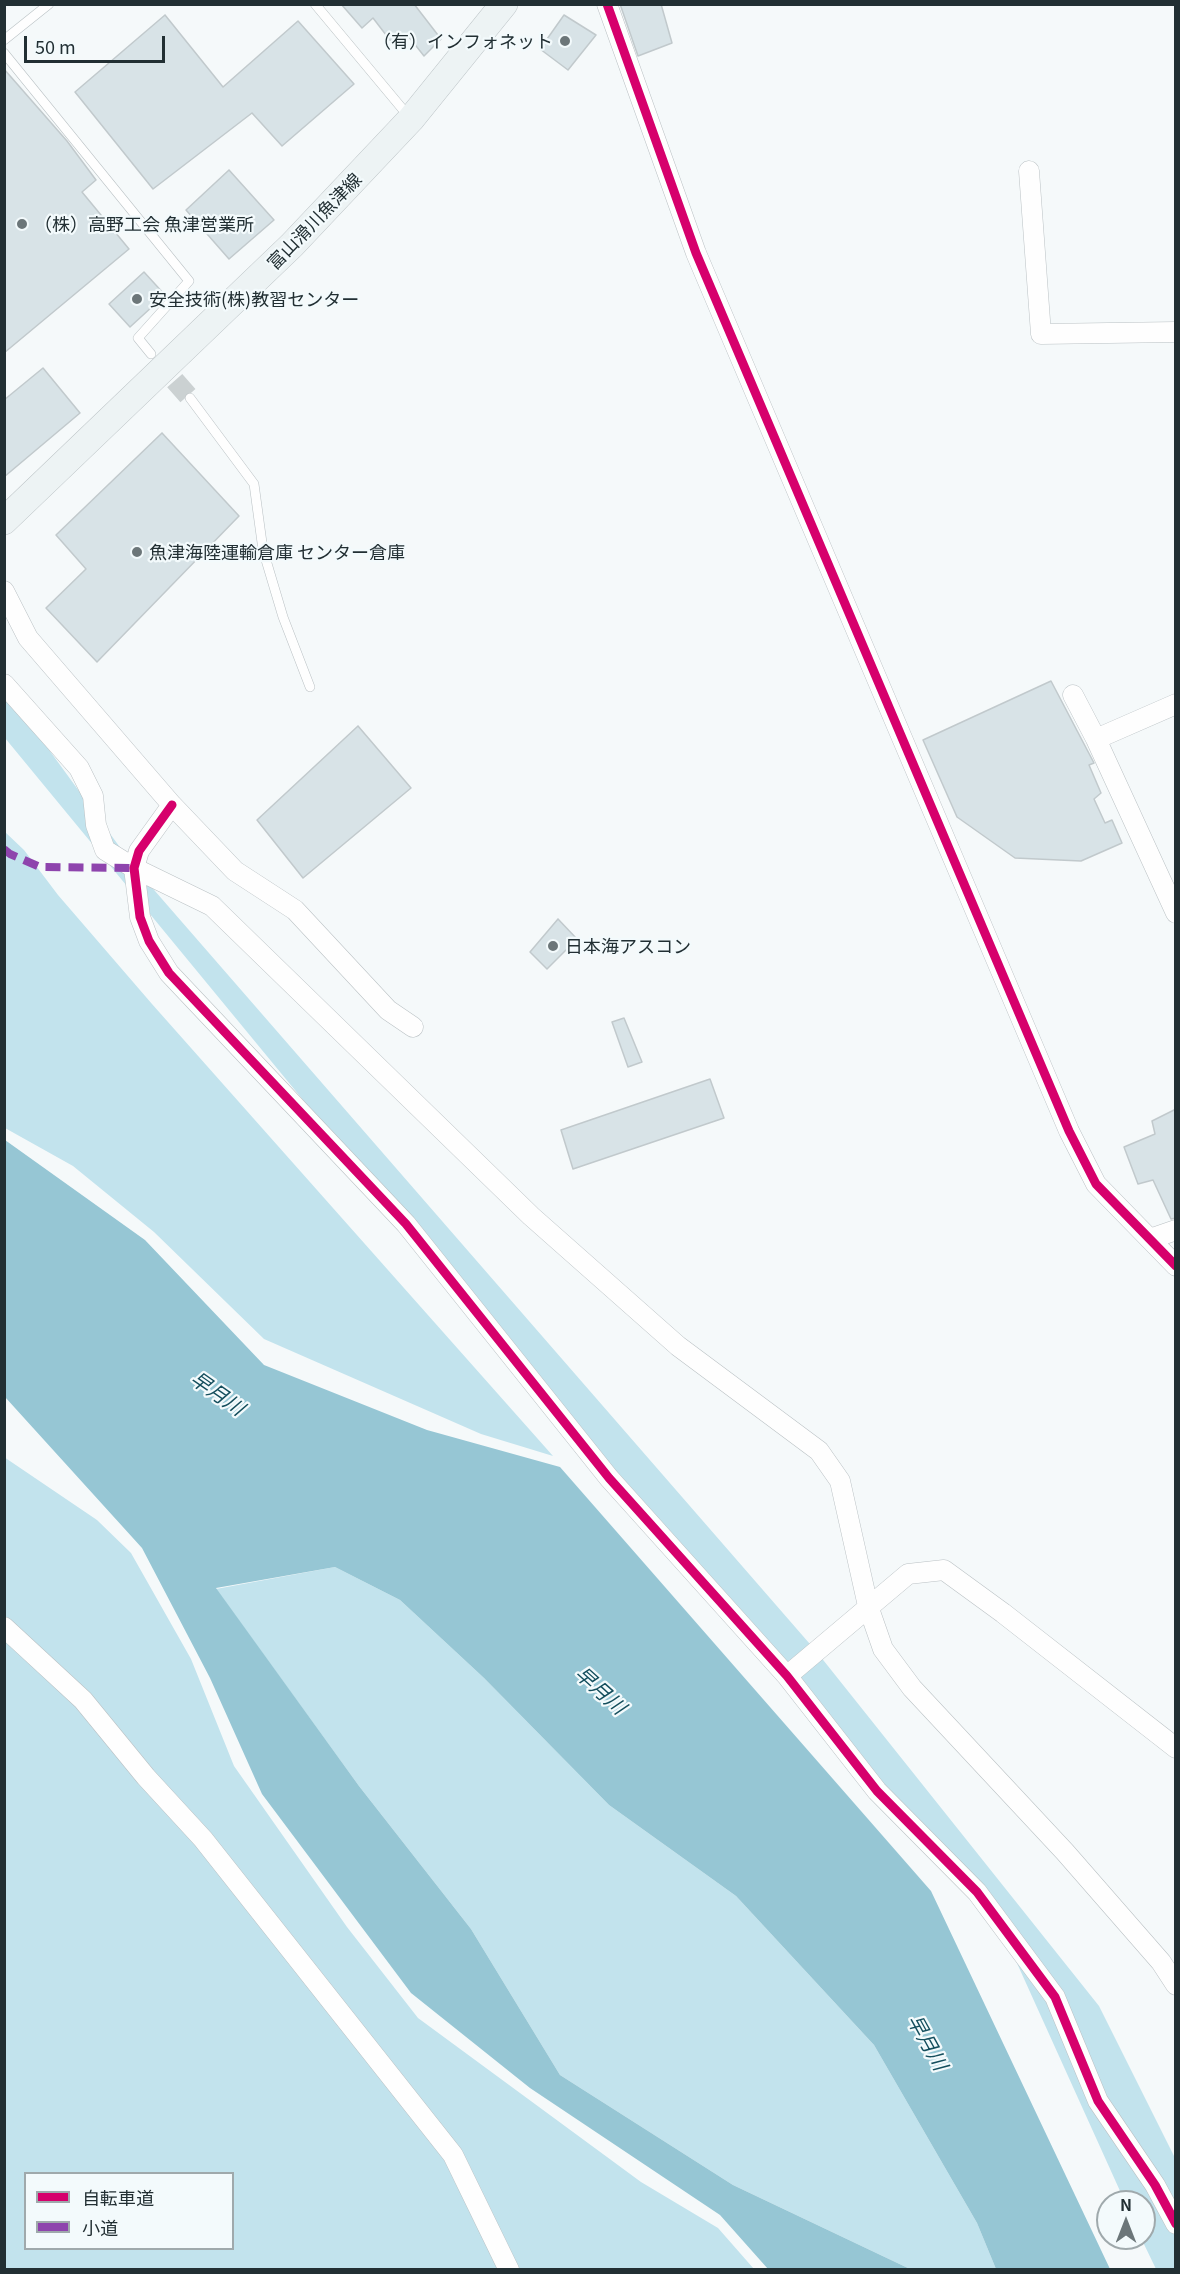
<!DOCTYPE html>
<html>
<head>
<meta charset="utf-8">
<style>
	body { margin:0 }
	#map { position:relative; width:1180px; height:2274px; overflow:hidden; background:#f5f9fa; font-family:Georgia,"Noto Sans JP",serif }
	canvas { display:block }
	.frame { position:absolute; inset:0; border:6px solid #222f33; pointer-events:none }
	.legend { position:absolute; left:24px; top:2172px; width:210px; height:78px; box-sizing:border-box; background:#f3fafc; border:2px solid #9fa9ac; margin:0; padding:8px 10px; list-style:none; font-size:18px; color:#222f33 }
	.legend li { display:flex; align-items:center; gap:12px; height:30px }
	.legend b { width:30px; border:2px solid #9fa9ac }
	.north { position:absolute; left:1096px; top:2190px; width:60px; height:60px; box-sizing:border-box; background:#f3fafc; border:2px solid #9fa9ac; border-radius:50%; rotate:0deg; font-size:16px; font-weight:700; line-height:24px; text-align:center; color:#222f33 }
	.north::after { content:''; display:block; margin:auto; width:21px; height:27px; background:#6c7679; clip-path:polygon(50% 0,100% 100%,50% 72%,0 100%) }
	.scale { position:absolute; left:24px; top:36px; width:141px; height:27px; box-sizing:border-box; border:3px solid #222f33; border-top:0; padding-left:8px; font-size:18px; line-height:21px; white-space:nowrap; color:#222f33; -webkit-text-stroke:4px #f3fafc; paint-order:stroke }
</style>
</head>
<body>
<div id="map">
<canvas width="1180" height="2274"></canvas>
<div class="frame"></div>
<ul class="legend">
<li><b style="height:8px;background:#d6006c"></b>自転車道</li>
<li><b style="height:8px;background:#8e44ad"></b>小道</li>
</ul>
<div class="north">N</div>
<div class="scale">50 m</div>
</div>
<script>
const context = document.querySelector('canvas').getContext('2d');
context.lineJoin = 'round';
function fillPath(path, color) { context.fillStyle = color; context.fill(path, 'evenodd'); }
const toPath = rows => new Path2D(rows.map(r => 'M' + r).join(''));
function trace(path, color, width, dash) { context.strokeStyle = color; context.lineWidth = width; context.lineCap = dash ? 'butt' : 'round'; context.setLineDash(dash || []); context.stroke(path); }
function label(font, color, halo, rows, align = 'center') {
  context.font = font + ' Georgia,"Noto Sans JP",serif'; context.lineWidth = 4.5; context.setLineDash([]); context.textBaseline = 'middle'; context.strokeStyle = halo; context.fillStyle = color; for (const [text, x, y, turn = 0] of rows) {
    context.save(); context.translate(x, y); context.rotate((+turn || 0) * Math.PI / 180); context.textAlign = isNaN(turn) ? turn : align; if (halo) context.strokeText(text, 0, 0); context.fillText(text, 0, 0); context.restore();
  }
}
const green = toPath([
	[4,688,135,868,816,1651,1099,2006,1175,2158,1175,2269,1156,2269,1141,2238,1144,2238,1144,2202,1125,2202,997,1919,425,1248,5,738],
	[4,831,24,850,58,895,152,1004,553,1456,481,1434,264,1339,154,1232,73,1166,5,1128],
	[4,1457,97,1520,131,1553,191,1659,234,1766,347,1927,418,2018,641,2182,718,2228,754,2269,5,2269],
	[26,2174,232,2174,232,2248,26,2248],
	[335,1567,400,1600,484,1678,609,1805,736,1896,874,2045,977,2223,996,2269,910,2269,733,2185,560,2075,471,1929,359,1786,216,1589]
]);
const water = toPath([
	[5,1140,145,1240,264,1365,427,1430,560,1467,931,1891,1110,2269,996,2269,977,2223,874,2045,736,1896,609,1805,484,1678,400,1600,335,1567,216,1588,359,1786,471,1929,560,2075,733,2185,910,2269,768,2269,720,2215,530,2088,411,1993,262,1794,210,1678,142,1548,5,1397]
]);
const building = toPath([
	[341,4,414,4,441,39,424,56,409,37,393,44,373,18,362,28,341,4],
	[620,4,661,4,672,43,638,56,620,4],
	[165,15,223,87,298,21,354,84,282,146,252,113,153,189,75,92,165,15],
	[564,15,596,35,568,70,540,49,564,15],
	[4,69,67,141,96,180,82,192,129,249,4,353,4,69],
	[229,170,274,220,229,259,186,210,229,170],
	[144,272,165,295,130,327,109,304,144,272],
	[43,368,80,413,4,477,4,400,43,368],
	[162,433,239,516,97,662,46,608,86,569,56,535,162,433],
	[1051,681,1094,763,1089,765,1101,793,1094,799,1105,823,1112,820,1122,843,1081,861,1015,858,957,817,923,740,1051,681],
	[358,726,411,788,303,878,257,820,358,726],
	[558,919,577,939,547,969,530,952,558,919],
	[624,1018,642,1062,628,1067,612,1022,624,1018],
	[710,1079,724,1118,573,1169,561,1130,710,1079],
	[1176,1109,1176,1218,1171,1219,1153,1180,1138,1184,1124,1147,1155,1134,1152,1121,1176,1109]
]);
const minorTunnel = toPath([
	[155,358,190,398]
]);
const service = toPath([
	[315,4,410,118],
	[4,40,49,4],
	[4,53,189,281,138,338,151,354],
	[190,398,254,484,263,550,283,617,310,687]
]);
const minor = toPath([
	[607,4,696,253,1069,1131,1096,1184,1176,1266],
	[1029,171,1041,334,1176,332],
	[4,591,28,638,172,805,235,871,295,910,388,1010,413,1027],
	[4,684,79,768,93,796,96,825,105,850,134,868,212,906,531,1216,678,1346,819,1451,840,1481,868,1606,883,1649,912,1688,1065,1852,1161,1962,1176,1985],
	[1073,695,1096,739,1176,704],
	[1096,739,1176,913],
	[172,805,139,851,134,868,140,917,149,941,169,973,406,1224,609,1478,787,1676,877,1791,977,1892,1055,1997,1098,2101,1155,2185,1176,2224],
	[1150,1239,1176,1230],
	[4,1627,83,1700,146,1777,203,1839,453,2155,509,2270],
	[787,1676,908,1574,944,1570,1003,1613,1176,1748]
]);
const secondary = toPath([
	[4,521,292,245,411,119,504,4]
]);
const quiet = toPath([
	[4,849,10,854,40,867,134,868]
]);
const cycleway = toPath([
	[607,4,696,253,1069,1131,1096,1184,1176,1266],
	[172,805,139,851,134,868,140,917,149,941,169,973,406,1224,609,1478,787,1676,877,1791,977,1892,1055,1997,1098,2101,1155,2185,1176,2224]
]);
const markers = [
	[565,41,6,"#6c7679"],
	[22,224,6,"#6c7679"],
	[137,299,6,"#6c7679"],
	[137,552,6,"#6c7679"],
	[553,946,6,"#6c7679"]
];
const poiNames = [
	["（有）インフォネット",553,41,"right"],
	["（株）高野工会 魚津営業所",34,224],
	["安全技術(株)教習センター",149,299],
	["魚津海陸運輸倉庫 センター倉庫",149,552],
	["日本海アスコン",565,946]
];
const streetNames = [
	["富山滑川魚津線",314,221,-46]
];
const waterNames = [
	["早月川",218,1393,35],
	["早月川",601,1690,42],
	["早月川",928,2042,61]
];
fillPath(green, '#c2e3ed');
fillPath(water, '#96c6d4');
fillPath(building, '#d8e3e7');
trace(building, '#c1c9cc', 1.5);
trace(minorTunnel, '#cbd1d2', 20, [20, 10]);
trace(service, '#bac1c4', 10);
trace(minor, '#bac1c4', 21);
trace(secondary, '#bac1c4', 28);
trace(service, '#fefefe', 9);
trace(minor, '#fefefe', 20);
trace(secondary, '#edf3f4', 27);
trace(quiet, '#8e44ad', 8, [15, 8]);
trace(cycleway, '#d6006c', 9);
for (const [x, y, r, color] of markers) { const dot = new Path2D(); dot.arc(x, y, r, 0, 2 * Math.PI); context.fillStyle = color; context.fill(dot); trace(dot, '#f3fafc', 2); }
label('18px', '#222f33', '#f3fafc', poiNames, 'left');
label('18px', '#222f33', '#f3fafc', streetNames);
label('italic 20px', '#144e5d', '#f3fafc', waterNames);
</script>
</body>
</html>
